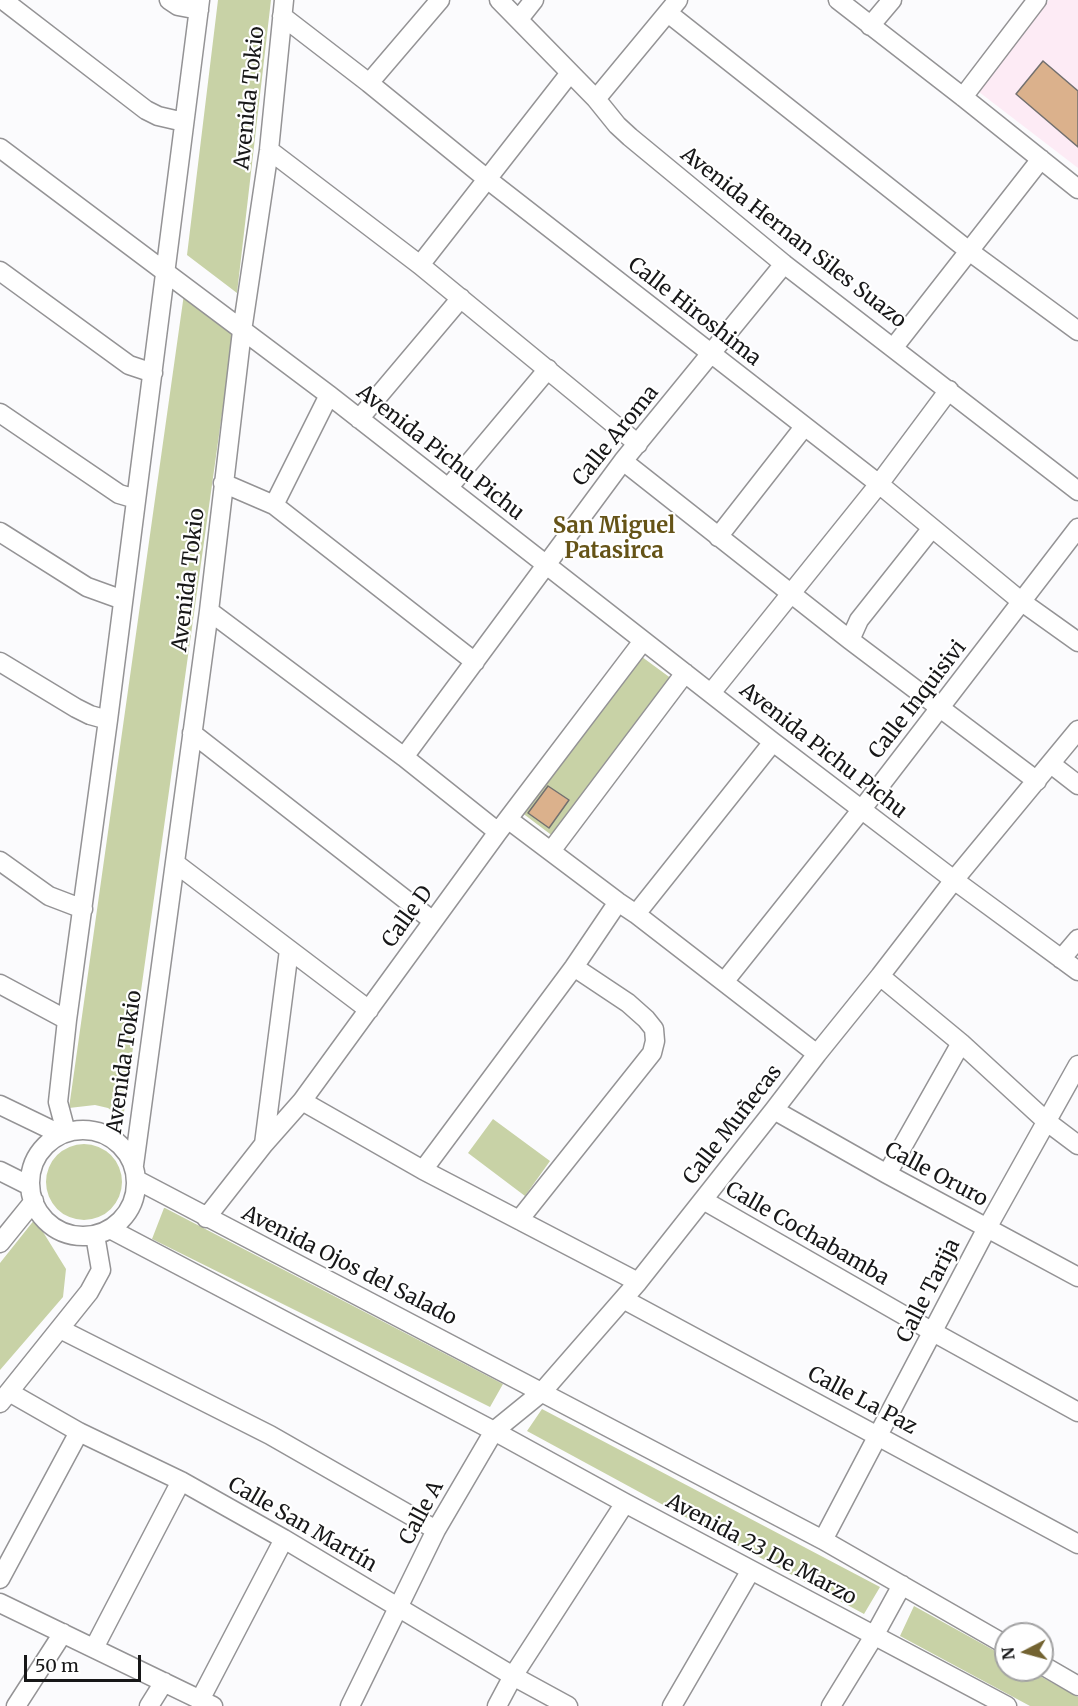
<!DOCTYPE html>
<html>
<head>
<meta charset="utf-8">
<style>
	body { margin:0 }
	#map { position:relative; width:1078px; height:1706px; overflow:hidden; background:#fbfbfd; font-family:Merriweather,serif }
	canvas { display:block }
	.north { position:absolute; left:994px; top:1622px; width:60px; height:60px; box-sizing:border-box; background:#fff; border:2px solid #a2a2a3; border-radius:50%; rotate:264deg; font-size:16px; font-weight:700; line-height:24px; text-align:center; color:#171718 }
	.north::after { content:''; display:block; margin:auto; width:21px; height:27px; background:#736331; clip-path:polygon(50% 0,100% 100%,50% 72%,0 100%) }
	.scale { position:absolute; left:24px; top:1655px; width:117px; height:27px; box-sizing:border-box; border:3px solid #171718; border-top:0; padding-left:8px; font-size:18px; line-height:21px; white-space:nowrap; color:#171718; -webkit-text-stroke:4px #fff; paint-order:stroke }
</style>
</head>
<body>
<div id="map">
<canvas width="1078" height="1706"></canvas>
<div class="north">N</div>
<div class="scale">50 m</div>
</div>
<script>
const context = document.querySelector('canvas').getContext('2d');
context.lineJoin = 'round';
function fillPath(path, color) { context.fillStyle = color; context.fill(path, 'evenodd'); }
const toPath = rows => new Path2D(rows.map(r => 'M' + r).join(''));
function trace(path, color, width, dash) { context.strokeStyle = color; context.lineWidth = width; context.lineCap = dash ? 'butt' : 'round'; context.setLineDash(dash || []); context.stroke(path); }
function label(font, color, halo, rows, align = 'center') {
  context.font = font + ' Merriweather,serif'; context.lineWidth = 4.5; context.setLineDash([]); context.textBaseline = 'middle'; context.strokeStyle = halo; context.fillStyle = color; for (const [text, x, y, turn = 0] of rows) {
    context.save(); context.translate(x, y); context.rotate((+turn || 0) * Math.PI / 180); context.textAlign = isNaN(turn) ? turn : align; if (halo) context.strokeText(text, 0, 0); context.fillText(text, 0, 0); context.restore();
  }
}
const education = toPath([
	[1049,0,1078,0,1078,168,979,92]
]);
const green = toPath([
	[218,0,271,0,237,293,187,255],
	[184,294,234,328,123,1119,108,1108,95,1105,69,1108],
	[638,654,672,679,554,837,521,812],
	[493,1119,550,1161,525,1196,468,1153],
	'46 1182a38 38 0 1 1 76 0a38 38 0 1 1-76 0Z',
	[164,1208,165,1208,503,1384,490,1407,152,1239],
	[35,1219,66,1269,63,1297,0,1370,0,1263],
	[542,1409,880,1587,864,1614,527,1431],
	[914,1606,1006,1657,1006,1670,1029,1670,1078,1697,1078,1706,1030,1706,900,1636]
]);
const building = toPath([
	[1043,61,1078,91,1078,147,1016,94,1043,61],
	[548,786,569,800,549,828,528,813,548,786]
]);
const minor = toPath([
	[3,0,146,110,158,116,184,122],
	[169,0,178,6,199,10],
	[499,0,596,99,617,125,630,137,784,264,1078,491],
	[838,0,963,97,1078,189],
	[668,13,969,251,1078,331],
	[282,16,369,83,487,179,879,484,1022,602,1078,642],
	[519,19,534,0],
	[870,26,892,0],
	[369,83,440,0],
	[963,97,1037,0],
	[596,99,678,0],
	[0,148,329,395,773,742,954,880,1078,971],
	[269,150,420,265,638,444],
	[420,265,570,73],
	[0,271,129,365,153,373],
	[894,347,1041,159],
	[0,413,119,494,136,499],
	[359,419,461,298],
	[623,461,850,640,1037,781],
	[223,483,274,505,475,662],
	[449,487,548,369],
	[274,505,329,395],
	[0,532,87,587,123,600],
	[718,537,804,427],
	[209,611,404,757,498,832],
	[850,640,859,620,932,528],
	[0,662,76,708,90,715,108,720],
	[711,693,879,484,949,390],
	[192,733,433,921],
	[404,757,623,461,784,264],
	[1051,764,1078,785],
	[509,820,618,902,636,914,817,1054],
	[551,851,685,673],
	[0,861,49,896,83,909],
	[175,863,369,1010],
	[636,914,773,742],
	[1061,959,1078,939],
	[880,976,961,1043,1046,1121,1078,1145],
	[724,982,862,809,1078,528],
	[0,984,67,1020],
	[302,1101,423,1170,638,1282],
	[0,1105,60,1134],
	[774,1110,887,1174,1078,1277],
	'30 1183a53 53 0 1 1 106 0a53 53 0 1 1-106 0Z',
	[66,1132,58,1102,67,1020,108,720,200,0],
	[264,1144,289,950],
	[134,1165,209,611,242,331,269,150,284,0],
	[423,1170,574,967,618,902],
	[0,1171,30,1186],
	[887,1174,961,1043],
	[137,1180,823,1540,1006,1645],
	[703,1200,933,1332,1078,1412],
	[206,1218,264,1144,302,1101,498,832,643,641],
	[519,1220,652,1053,655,1041,654,1029,646,1019,628,1003,574,967],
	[110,1229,494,1431,625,1503,1007,1706],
	[0,1243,34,1201],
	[623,1299,1078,1544],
	[60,1329,270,1435,436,1530],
	[9,1392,79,1432,181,1481,284,1539,513,1676,568,1706],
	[0,1403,89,1292,101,1270,95,1235],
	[823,1540,987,1228,1078,1065],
	[0,1579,79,1432],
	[0,1603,213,1706],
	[94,1648,181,1481],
	[1042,1665,1078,1686],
	[200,1700,284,1539],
	[16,1706,63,1633],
	[149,1706,164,1682],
	[350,1706,436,1530,494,1431,542,1392,638,1282,774,1110,817,1054,880,976,954,880,1078,730],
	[497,1706,513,1676,625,1503],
	[672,1706,751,1570],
	[831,1706,874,1636,902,1585]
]);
const streetNames = [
	["Avenida Tokio",250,98,-84],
	["Avenida Hernan Siles Suazo",793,238,38],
	["Calle Hiroshima",694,312,38],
	["Calle Aroma",616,436,-51],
	["Avenida Pichu Pichu",440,453,38],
	["Avenida Tokio",189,580,-83],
	["Calle Inquisivi",918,700,-52],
	["Avenida Pichu Pichu",823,751,38],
	["Calle D",408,917,-54],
	["Avenida Tokio",125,1062,-82],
	["Calle Muñecas",733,1125,-52],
	["Calle Oruro",936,1175,28],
	["Calle Cochabamba",807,1234,30],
	["Avenida Ojos del Salado",349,1266,27],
	["Calle Tarija",929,1291,-63],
	["Calle La Paz",862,1401,28],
	["Calle A",422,1513,-62],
	["Calle San Martín",302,1525,30],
	["Avenida 23 De Marzo",761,1550,28]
];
const neighbourhoodNames = [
	["San Miguel",614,527],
	["Patasirca",614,552]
];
fillPath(education, '#fdebf5');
fillPath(green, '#c8d2a6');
fillPath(building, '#dbb18c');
trace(building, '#72706f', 1.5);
trace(minor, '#949395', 21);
trace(minor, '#fff', 18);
label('21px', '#171718', '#fff', streetNames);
label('bold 22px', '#655317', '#fff', neighbourhoodNames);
</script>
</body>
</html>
